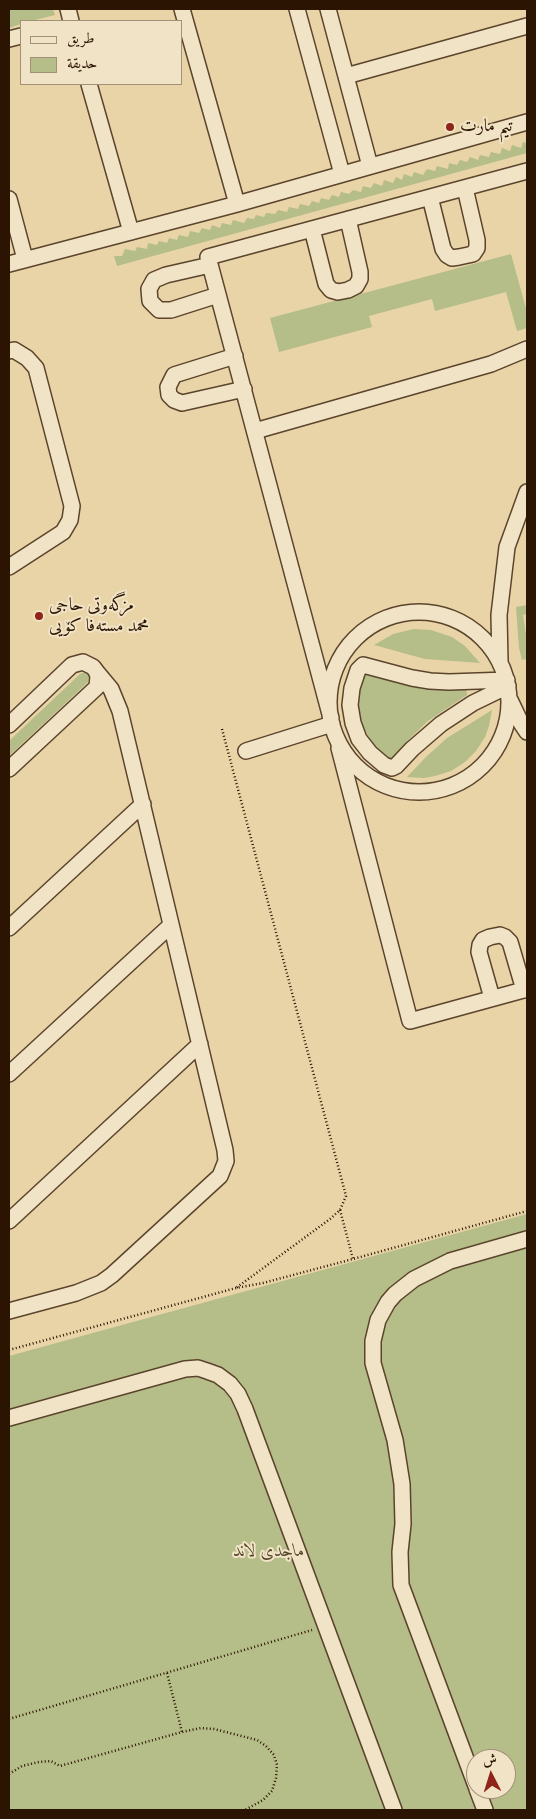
<!DOCTYPE html>
<html>
<head>
<meta charset="utf-8">
<style>
	body { margin:0 }
	#map { position:relative; width:536px; height:1819px; overflow:hidden; background:#e9d4a7; font-family:"IM FELL English",Amiri,serif }
	canvas { display:block }
	.frame { position:absolute; inset:0; border:10px solid #2c1403; pointer-events:none }
	.legend { position:absolute; left:20px; top:20px; width:162px; height:65px; box-sizing:border-box; background:#f1e3c6; border:1px solid #a29078; margin:0; padding:6px 9px; list-style:none; font-size:15px; color:#2c1403 }
	.legend li { display:flex; align-items:center; gap:10px; height:25px }
	.legend b { width:25px; border:1px solid #a29078 }
	.north { position:absolute; left:466px; top:1749px; width:50px; height:50px; box-sizing:border-box; background:#f1e3c6; border:1px solid #a29078; border-radius:50%; rotate:355deg; font-size:14px; font-weight:700; line-height:20px; text-align:center; color:#2c1403 }
	.north::after { content:''; display:block; margin:auto; width:18px; height:22px; background:#8f2418; clip-path:polygon(50% 0,100% 100%,50% 72%,0 100%) }
</style>
</head>
<body>
<div id="map">
<canvas width="536" height="1819"></canvas>
<div class="frame"></div>
<ul class="legend">
<li><b style="height:6px;background:#f1e3c6"></b>طريق</li>
<li><b style="height:14px;background:#b5bd88"></b>حديقة</li>
</ul>
<div class="north">ش</div>
</div>
<script>
const context = document.querySelector('canvas').getContext('2d');
context.lineJoin = 'round';
function fillPath(path, color) { context.fillStyle = color; context.fill(path, 'evenodd'); }
const toPath = rows => new Path2D(rows.map(r => 'M' + r).join(''));
function trace(path, color, width, dash) { context.strokeStyle = color; context.lineWidth = width; context.lineCap = dash ? 'butt' : 'round'; context.setLineDash(dash || []); context.stroke(path); }
function label(font, color, halo, rows, align = 'center') {
  context.font = font + ' "IM FELL English",Amiri,serif'; context.lineWidth = 4; context.setLineDash([]); context.textBaseline = 'middle'; context.strokeStyle = halo; context.fillStyle = color; for (const [text, x, y, turn = 0] of rows) {
    context.save(); context.translate(x, y); context.rotate((+turn || 0) * Math.PI / 180); context.textAlign = isNaN(turn) ? turn : align; if (halo) context.strokeText(text, 0, 0); context.fillText(text, 0, 0); context.restore();
  }
}
const green = toPath([
	[9,9,53,9,55,15,31,21,21,21,21,24,9,28],
	[523,142,527,143,527,153,117,266,114,256,122,256,125,249,135,251,137,247,147,249,148,243,157,245,159,241,167,243,169,238,177,240,179,235,188,237,190,231,199,233,202,228,210,230,212,225,220,228,222,223,231,225,233,220,244,223,247,218,254,219,256,215,264,217,266,213,275,214,278,210,287,212,289,207,298,209,300,204,309,206,312,201,319,203,321,198,329,200,332,195,339,197,341,192,349,194,353,190,361,192,363,186,371,188,374,183,382,186,384,180,393,183,396,177,402,180,404,174,412,177,414,172,423,175,427,169,435,171,437,166,448,169,449,163,457,165,460,160,467,162,470,157,478,160,480,155,489,157,491,152,500,154,502,148,510,151,512,145,521,148],
	[511,254,527,312,527,328,517,331,506,292,435,311,432,299,369,316,372,327,279,352,270,318],
	[527,605,527,614,523,615,527,641,527,659,522,660,519,648,516,607],
	[414,629,431,630,452,637,465,646,480,663,425,659,374,645,393,634],
	[365,671,466,686,467,695,428,721,408,740,392,762,372,743,362,724,358,702,359,686],
	[85,672,89,676,88,682,9,756,9,741,80,674],
	[492,710,489,726,485,737,476,751,465,762,451,771,435,776,424,778,407,777,426,757,447,738],
	[527,1214,527,1810,9,1810,9,1356],
	[476,1759,506,1759,506,1789,476,1789]
]);
const path = toPath([
	[222,729,346,1196,340,1210,330,1219,236,1288],
	[340,1210,353,1259],
	[9,1350,236,1288,263,1283,353,1259,527,1211],
	[167,1673,182,1732],
	[9,1719,312,1630],
	[9,1774,22,1766,39,1762,51,1761,60,1766,182,1732,201,1728,214,1729,257,1740,266,1746,274,1755,277,1765,276,1778,272,1791,263,1800,245,1810]
]);
const minor = toPath([
	[68,9,71,21],
	[182,9,237,204],
	[297,9,342,174],
	[328,9,370,166],
	[9,39,21,36],
	[346,76,527,26],
	[89,84,131,232],
	[430,197,443,249,447,255,452,258,459,257,473,254,477,248,477,240,465,188],
	[9,199,25,259],
	[312,229,326,284,331,290,338,292,348,290,356,286,360,279,360,272,348,219],
	[9,264,237,204,527,122],
	[210,265,166,275,154,280,149,289,150,301,159,310,171,310,218,295],
	[9,351,14,350,27,358,36,368,72,506,70,520,63,532,9,567],
	[235,356,174,375,168,387,169,395,174,400,182,403,244,389],
	[255,431,491,364,527,349],
	'329 702a90 90 0 1 1 180 0a90 90 0 1 1-180 0Z',
	[500,662,499,615,507,547,527,492],
	[507,680,449,682,430,681,412,678,363,665,358,670,352,688,350,705,353,723,359,739,370,753,384,765,392,768,396,766,412,749,441,724,473,703,508,686],
	[510,700,521,723,527,732],
	[331,718,208,257,527,171],
	[9,725,72,665,83,662,93,667,96,671,98,676,97,687,9,769],
	[339,748,410,1021,527,989],
	[246,751,332,724],
	[9,928,143,804],
	[492,998,479,952,480,945,483,940,490,937,500,935,505,937,510,942,524,990],
	[9,1074,171,925],
	[9,1221,200,1044],
	[9,1311,76,1293,101,1283,112,1275,220,1176,226,1161,225,1150,120,711,111,689,96,671],
	[9,1418,185,1369,198,1368,207,1371,218,1375,230,1384,238,1394,245,1409,394,1810],
	[476,1786,401,1585,400,1552,403,1524,402,1484,395,1440,373,1363,373,1341,378,1320,388,1302,395,1294,414,1279,450,1261,527,1239],
	[477,1789,485,1810]
]);
const markers = [
	[450,127,5,"#8f2418"],
	[39,616,5,"#8f2418"]
];
const poiNames = [
	["تيم مارت",460,127],
	["مزگەوتی حاجی",49,606],
	["محمد مستەفا کۆیی",49,627]
];
const parkNames = [
	["ماجدی لاند",269,1552]
];
fillPath(green, '#b5bd88');
trace(minor, '#5b442c', 18);
trace(path, '#2c1403', 2.5, [1, 2.5]);
trace(minor, '#f1e3c6', 15);
for (const [x, y, r, color] of markers) { const dot = new Path2D(); dot.arc(x, y, r, 0, 2 * Math.PI); context.fillStyle = color; context.fill(dot); trace(dot, '#f1e3c6', 2); }
label('18px', '#2c1403', '#f1e3c6', poiNames, 'left');
label('italic 18px', '#55472b', '#f1e3c6', parkNames);
</script>
</body>
</html>
